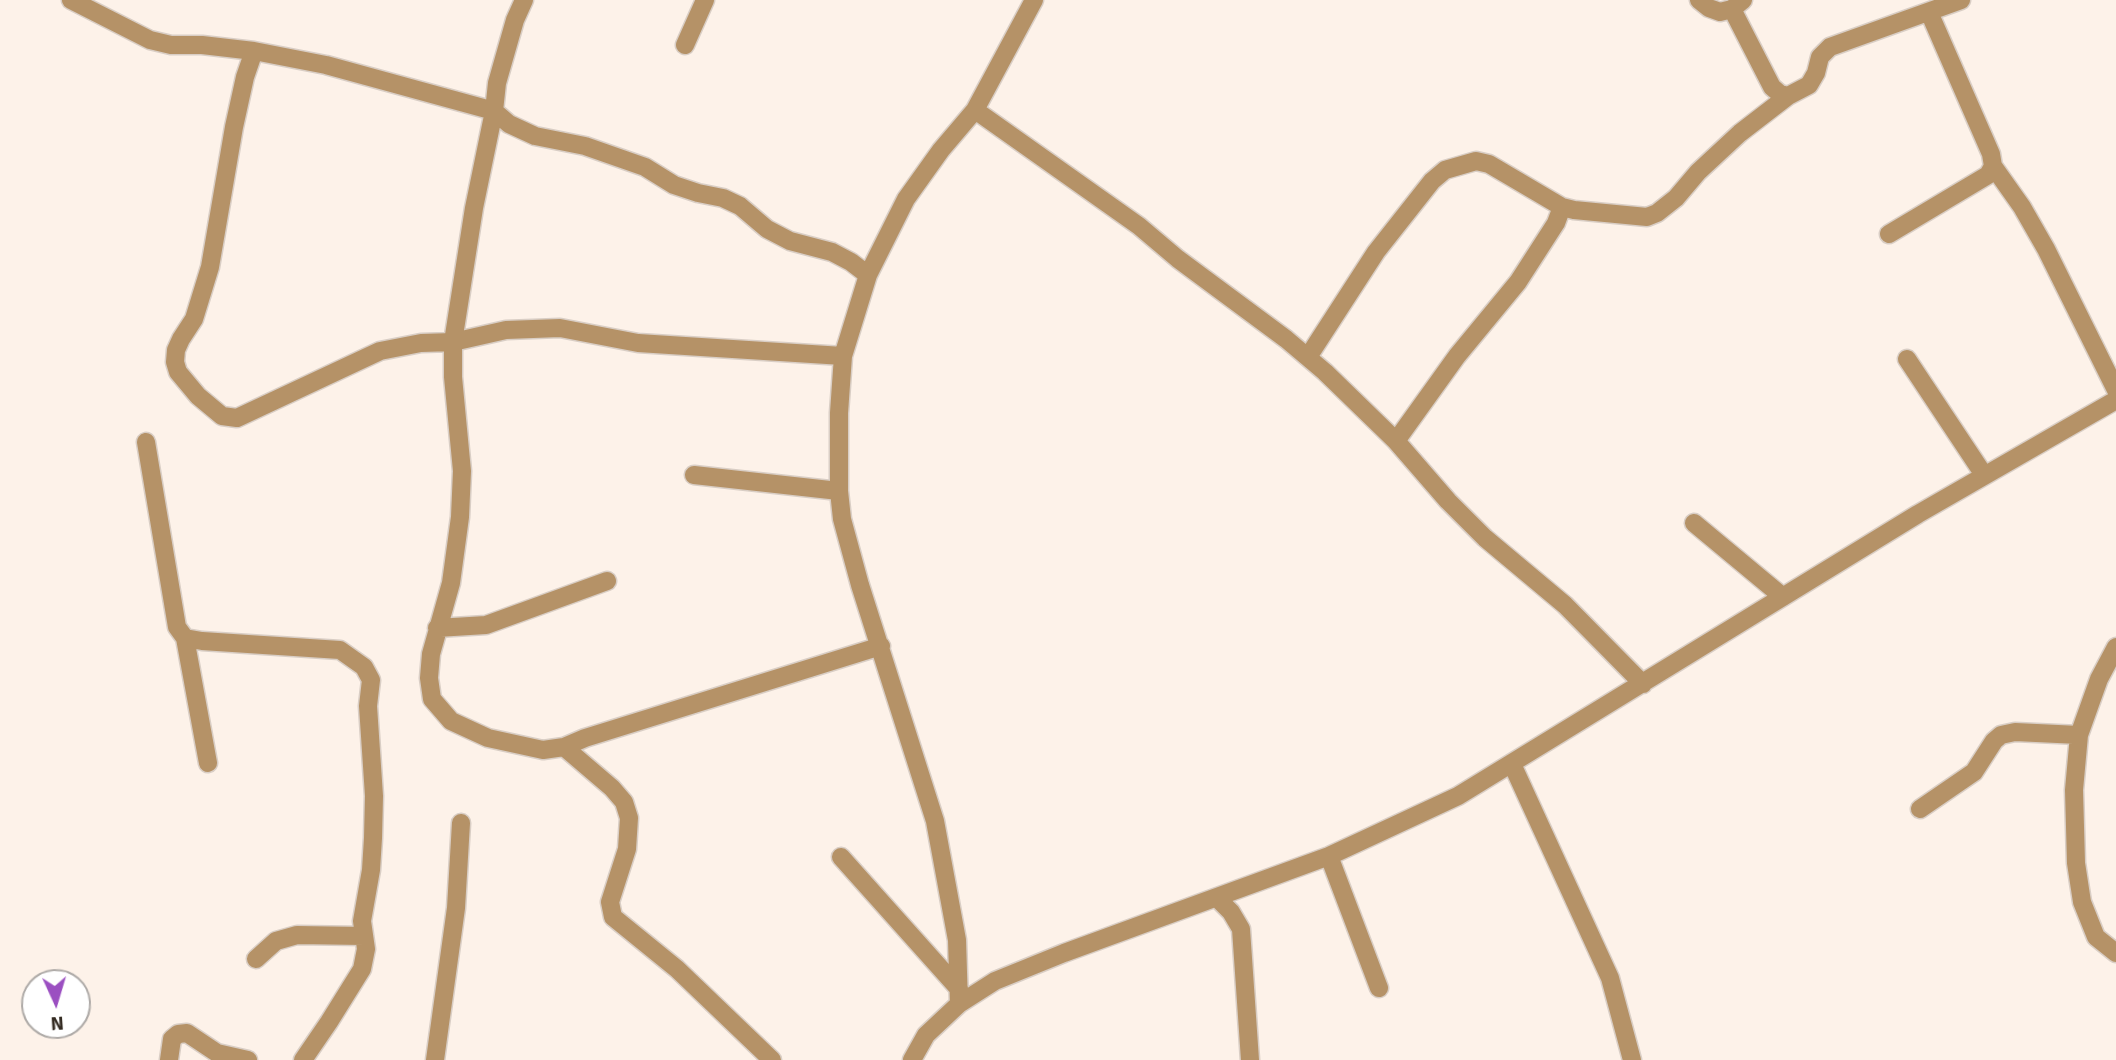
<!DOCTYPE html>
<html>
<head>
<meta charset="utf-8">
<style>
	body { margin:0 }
	#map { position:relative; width:2116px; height:1060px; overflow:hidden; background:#fdf2e9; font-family:Signika,sans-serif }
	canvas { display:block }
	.north { position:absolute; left:21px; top:969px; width:70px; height:70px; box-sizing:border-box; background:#fff; border:2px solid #aeaaa7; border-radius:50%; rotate:176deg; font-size:19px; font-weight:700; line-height:28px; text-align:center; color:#342b22 }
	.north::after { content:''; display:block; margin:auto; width:24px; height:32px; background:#9b4fc1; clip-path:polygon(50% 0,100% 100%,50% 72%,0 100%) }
</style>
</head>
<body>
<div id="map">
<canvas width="2116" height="1060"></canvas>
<div class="north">N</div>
</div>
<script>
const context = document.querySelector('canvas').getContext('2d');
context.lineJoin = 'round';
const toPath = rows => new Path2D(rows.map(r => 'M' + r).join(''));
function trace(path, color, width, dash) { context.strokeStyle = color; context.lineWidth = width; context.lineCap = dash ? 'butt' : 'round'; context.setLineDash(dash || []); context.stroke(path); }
const minor = toPath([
	[71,0,150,40,171,45,202,45,254,51,326,65,494,111,509,124,535,136,585,146,645,167,674,185,698,193,723,198,740,206,767,229,790,241,832,252,851,262,868,275],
	[524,0,515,20,497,83,494,111,474,208,453,342,453,377,462,471,460,517,451,583,431,654,429,678,432,699,451,721,488,738,543,750,564,747,585,738,881,646],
	[1699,0,1709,8,1720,12,1732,9,1743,0],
	[1732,9,1772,87,1780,94,1788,96],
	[685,45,705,0],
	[254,51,245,77,234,127,210,267,194,319,181,339,176,350,175,362,178,372,198,396,222,416,237,418,380,351,421,343,453,342,506,330,560,328,638,343,843,356],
	[975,110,1139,226,1178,259,1286,339,1325,372,1396,441,1448,501,1485,538,1565,605,1643,684],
	[1993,166,2022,207,2046,249,2116,390],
	[1889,234,1988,175,1993,166,1991,154,1929,12],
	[1308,357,1376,252,1432,181,1445,170,1476,161,1489,164,1562,207,1574,210,1647,217,1657,213,1676,198,1698,172,1740,133,1788,96,1809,85,1816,73,1820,57,1830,47,1961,0],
	[1907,359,1984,475],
	[1396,441,1457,356,1518,282,1556,223,1562,207],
	[146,442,177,627,185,638,202,641,340,650,364,667,371,680,368,706,374,796,373,838,371,870,362,921,366,949,362,969,329,1022,303,1060],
	[694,475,839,491],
	[1694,523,1783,597],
	[437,628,486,625,607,581],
	[185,638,208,763],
	[2116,647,2099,679,2079,735,2074,790,2076,863,2082,902,2096,937,2116,953],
	[564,747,612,788,624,802,629,818,627,849,610,902,613,917,677,969,772,1060],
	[1512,764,1610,978,1632,1060],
	[1920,809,1974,772,1994,741,2001,735,2015,732,2079,735],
	[1329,856,1379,988],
	[841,857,959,989],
	[1217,898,1231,912,1241,929,1250,1060],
	[256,959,276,941,297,935,364,936],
	[959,1004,957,940,935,821,860,585,842,519,839,491,839,413,843,356,868,275,906,199,941,150,975,110,1034,0],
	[169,1060,172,1039,178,1034,187,1033,217,1053,248,1060],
	[435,1060,456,908,461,823],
	[912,1060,926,1035,959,1004,995,981,1064,953,1329,856,1458,796,1918,514,2116,400]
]);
trace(minor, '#d9cec5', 21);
trace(minor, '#b59267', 18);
</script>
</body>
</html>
